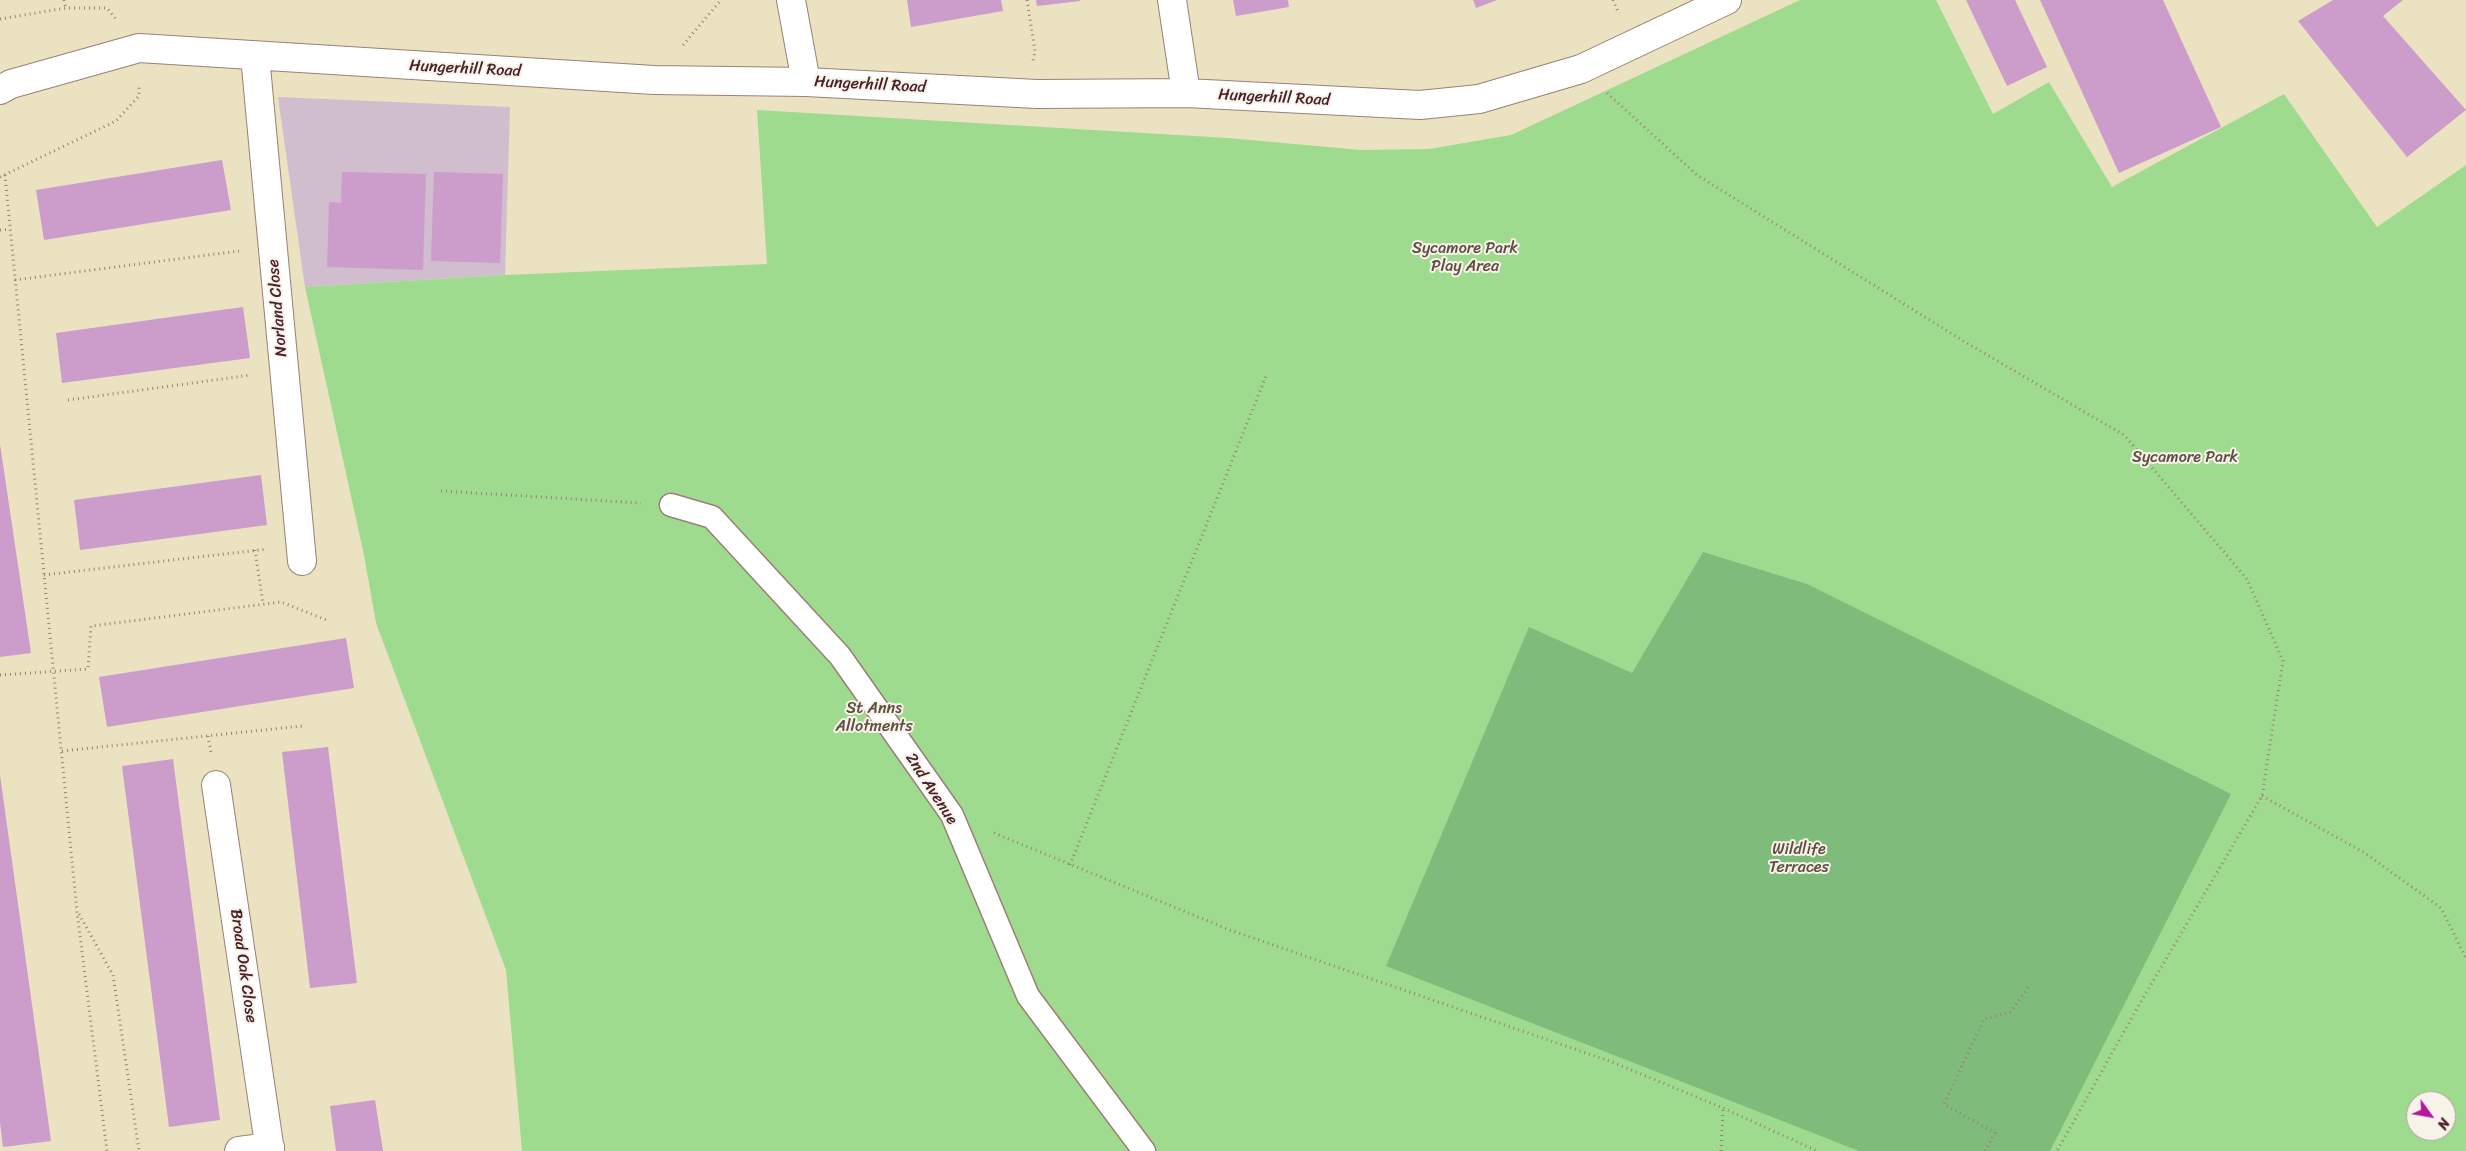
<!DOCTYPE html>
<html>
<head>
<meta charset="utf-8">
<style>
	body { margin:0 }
	#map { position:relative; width:2466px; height:1151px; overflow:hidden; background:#ebe2c1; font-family:Sriracha,sans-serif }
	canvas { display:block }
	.north { position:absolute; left:2406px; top:1091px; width:50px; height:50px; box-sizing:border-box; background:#f7f3e8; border:1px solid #b29e9c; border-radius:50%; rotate:122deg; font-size:14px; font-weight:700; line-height:20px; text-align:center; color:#4a1f2b }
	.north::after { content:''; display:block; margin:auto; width:18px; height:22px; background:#b5179e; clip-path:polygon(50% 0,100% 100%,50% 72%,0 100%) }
</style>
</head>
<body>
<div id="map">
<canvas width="2466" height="1151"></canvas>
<div class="north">N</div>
</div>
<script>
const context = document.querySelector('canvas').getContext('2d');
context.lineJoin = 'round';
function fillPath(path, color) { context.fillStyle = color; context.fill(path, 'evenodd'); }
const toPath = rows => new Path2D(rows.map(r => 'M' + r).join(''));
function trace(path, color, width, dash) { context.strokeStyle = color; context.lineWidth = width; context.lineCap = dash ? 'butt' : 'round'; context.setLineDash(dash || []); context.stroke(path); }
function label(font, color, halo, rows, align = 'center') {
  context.font = font + ' Sriracha,sans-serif'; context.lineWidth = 4; context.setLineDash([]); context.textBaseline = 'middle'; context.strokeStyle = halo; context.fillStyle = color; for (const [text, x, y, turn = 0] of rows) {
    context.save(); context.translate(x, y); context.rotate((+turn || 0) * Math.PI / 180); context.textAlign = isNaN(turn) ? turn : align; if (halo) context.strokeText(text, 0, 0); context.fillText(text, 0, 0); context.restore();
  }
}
const industrial = toPath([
	[278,97,510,107,505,275,305,287]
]);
const green = toPath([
	[1800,0,1936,0,1993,114,2049,82,2112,187,2284,94,2377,227,2466,165,2466,1151,522,1151,506,970,376,623,364,555,305,287,505,275,767,264,757,110,1228,138,1361,150,1429,149,1511,135],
	[2416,1101,2446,1101,2446,1131,2416,1131]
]);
const forest = toPath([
	[1703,552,1807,584,2231,794,2050,1151,1859,1151,1386,966,1529,627,1632,673]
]);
const building = toPath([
	[907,0,1001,0,1003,11,911,27],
	[1036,0,1080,0,1080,1,1037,6],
	[1233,0,1288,0,1289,7,1236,16],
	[1473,0,1497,0,1476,8],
	[1966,0,2015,0,2047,67,2007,86],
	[2040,0,2163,0,2221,127,2119,173],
	[2333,0,2403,0,2383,16,2466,110,2407,157,2298,21],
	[222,160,231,210,44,240,36,190],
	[342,172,426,174,423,270,327,267,329,202,341,203],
	[434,172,503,174,500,263,431,261],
	[243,307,250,358,62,383,56,333],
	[0,444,31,653,0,657],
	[261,475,267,525,80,550,74,500],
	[346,638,354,688,107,727,99,677],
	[328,747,357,983,310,988,282,752],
	[173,759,220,1120,169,1127,122,766],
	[0,775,51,1141,3,1147,0,1122],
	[375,1100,383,1151,336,1151,330,1106]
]);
const path = toPath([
	[64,0,66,8],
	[1027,0,1035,51,1033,61],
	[1613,0,1619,14],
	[0,19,66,8,107,8,116,19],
	[683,45,721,0],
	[1607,93,1697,175,1965,342,2124,435,2247,579,2283,661,2262,796,2139,1005,2057,1151],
	[5,175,77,912,107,1151],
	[0,177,116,121,139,96,139,84],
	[0,230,10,229],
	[15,280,239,251],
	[68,400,251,375],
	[441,491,641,503],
	[255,550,263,604],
	[44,575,267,549],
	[0,675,88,669,91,626,281,602,329,621],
	[208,736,211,752],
	[62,751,302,726],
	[2262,796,2365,853,2441,908,2466,958],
	[994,833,1230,930,1612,1062,1723,1108,1817,1151],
	[1070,865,1266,376],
	[79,914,113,975,139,1151],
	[1721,1151,1723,1108],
	[1985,1151,1995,1133,1944,1104,1984,1019,2011,1012,2029,986]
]);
const lane = toPath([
	[671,505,712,517,840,656,952,815,1028,996,1144,1151]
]);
const street = toPath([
	[791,0,806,82],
	[1172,0,1186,93],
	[255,56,302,561],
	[0,90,11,84,139,48,654,80,806,82,1037,94,1186,93,1420,105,1479,99,1581,69,1727,0],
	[216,785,270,1151],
	[239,1151,270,1147]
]);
const streetNames = [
	["Hungerhill Road",465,69,3],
	["Hungerhill Road",870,85,3],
	["Hungerhill Road",1274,98,3],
	["Norland Close",278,308,-95],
	["2nd Avenue",931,789,57],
	["Broad Oak Close",243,966,82]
];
const parkNames = [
	["Sycamore Park",1465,249],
	["Play Area",1465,267],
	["Sycamore Park",2185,458],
	["St Anns",874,709],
	["Allotments",874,727],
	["Wildlife",1799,850],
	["Terraces",1799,868]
];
fillPath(industrial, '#d0bdce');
fillPath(green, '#9fdb8f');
fillPath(forest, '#7fbb7a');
fillPath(building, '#cc9cca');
trace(lane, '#9a8076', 25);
trace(street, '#9a8076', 30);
trace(path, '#9a8076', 3, [1, 4]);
trace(lane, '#fff', 22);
trace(street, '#fff', 28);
label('16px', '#4a1f2b', '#f7f3e8', streetNames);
label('16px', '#5f4e44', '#f7f3e8', parkNames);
</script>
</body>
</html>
